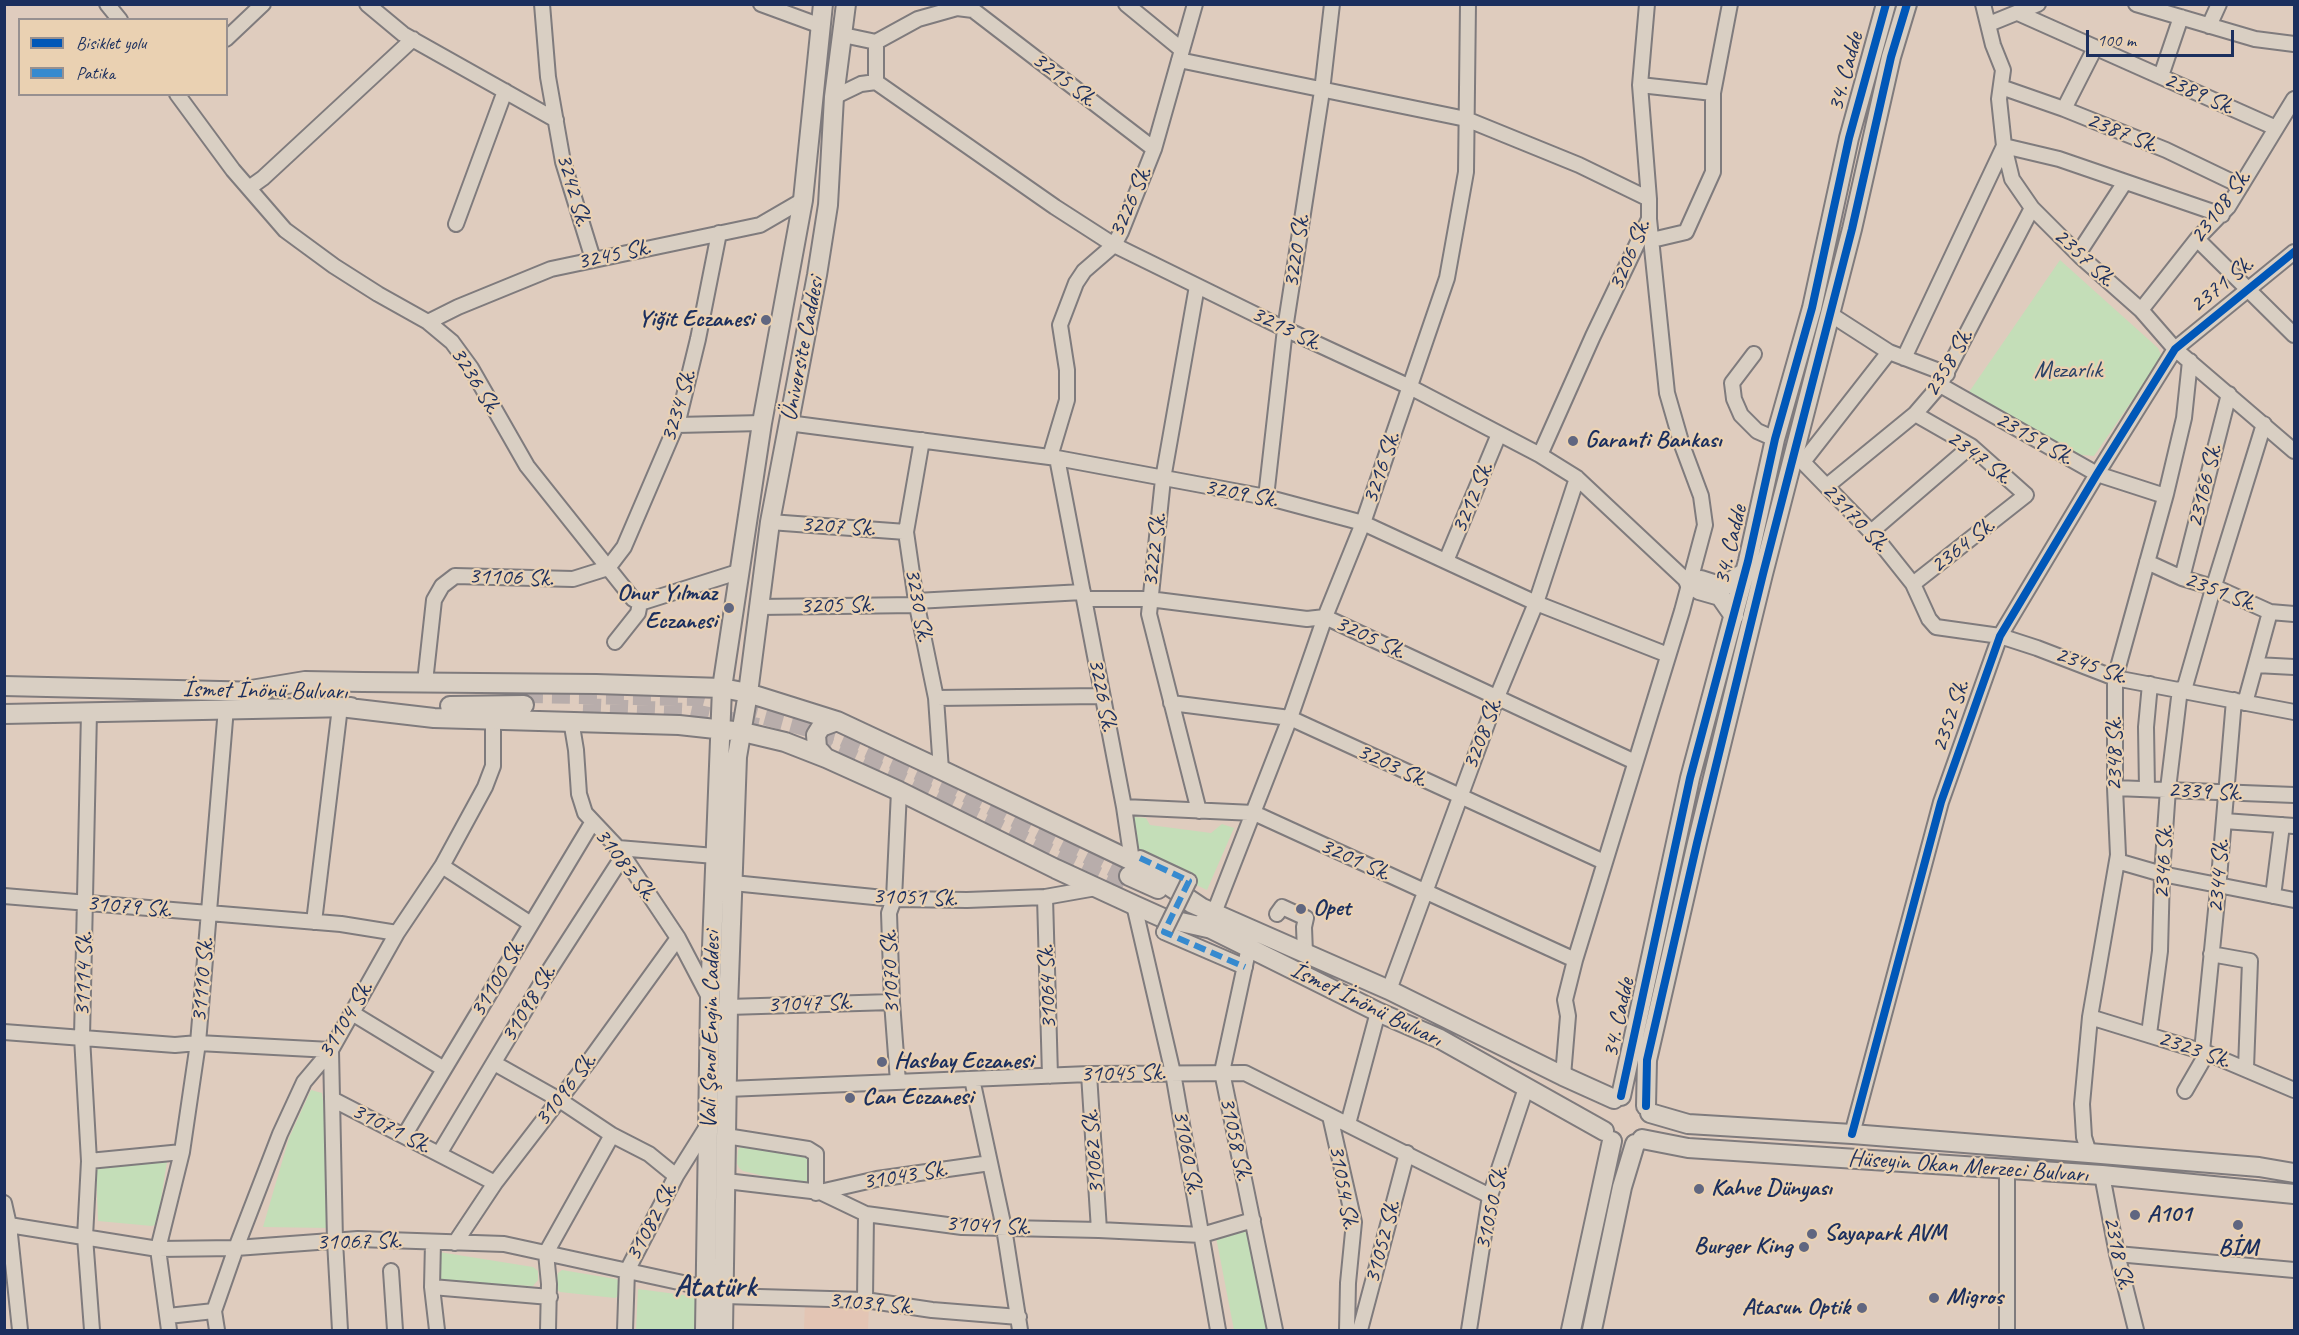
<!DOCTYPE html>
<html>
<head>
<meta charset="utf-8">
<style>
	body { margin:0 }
	#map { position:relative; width:2299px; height:1335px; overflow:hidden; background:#dfccbe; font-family:Caveat,sans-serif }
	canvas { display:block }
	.frame { position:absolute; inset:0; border:6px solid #1b2f5e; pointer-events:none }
	.legend { position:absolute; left:18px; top:18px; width:210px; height:78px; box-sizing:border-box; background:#ead1b2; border:2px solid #979090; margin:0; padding:8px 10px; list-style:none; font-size:18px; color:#1b2f5e }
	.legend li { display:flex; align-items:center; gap:12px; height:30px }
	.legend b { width:30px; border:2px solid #979090 }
	.scale { position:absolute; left:2086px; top:30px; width:148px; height:27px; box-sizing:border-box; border:3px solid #1b2f5e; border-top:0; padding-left:8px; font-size:18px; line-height:21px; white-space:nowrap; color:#1b2f5e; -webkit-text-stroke:4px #ead1b2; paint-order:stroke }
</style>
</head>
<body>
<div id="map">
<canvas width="2299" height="1335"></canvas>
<div class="frame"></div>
<ul class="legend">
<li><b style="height:8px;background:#0057b8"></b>Bisiklet yolu</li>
<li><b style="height:8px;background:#368acf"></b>Patika</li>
</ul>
<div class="scale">100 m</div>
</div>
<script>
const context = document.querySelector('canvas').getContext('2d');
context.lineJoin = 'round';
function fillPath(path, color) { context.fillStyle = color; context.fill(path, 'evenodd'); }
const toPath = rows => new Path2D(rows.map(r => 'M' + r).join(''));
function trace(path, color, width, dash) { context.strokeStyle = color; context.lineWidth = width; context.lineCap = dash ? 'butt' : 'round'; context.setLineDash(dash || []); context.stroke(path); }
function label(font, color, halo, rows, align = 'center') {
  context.font = font + ' Caveat,sans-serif'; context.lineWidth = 4.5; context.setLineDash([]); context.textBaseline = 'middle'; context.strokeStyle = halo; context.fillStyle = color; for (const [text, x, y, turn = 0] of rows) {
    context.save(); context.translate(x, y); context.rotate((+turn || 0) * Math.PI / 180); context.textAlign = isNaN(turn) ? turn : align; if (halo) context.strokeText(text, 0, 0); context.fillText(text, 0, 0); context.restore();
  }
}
const built = toPath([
	[805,1301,869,1304,868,1330,804,1330]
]);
const green = toPath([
	[2060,260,2158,348,2162,357,2094,456,2072,454,1969,392],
	[1134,817,1146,818,1150,825,1211,833,1222,824,1234,828,1207,890,1140,858],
	[311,1090,322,1093,328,1137,329,1228,263,1227,289,1138],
	[743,1144,809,1158,809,1184,805,1186,743,1171,739,1168,737,1163,738,1150],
	[167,1162,157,1224,152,1226,98,1221,96,1168],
	[1250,1227,1269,1330,1234,1330,1216,1237],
	[439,1252,533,1267,538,1271,538,1280,533,1286,442,1282,438,1278],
	[562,1270,616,1279,621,1283,621,1294,615,1298,560,1292,555,1288,558,1273],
	[638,1289,699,1297,698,1330,636,1330]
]);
const majorTunnel = toPath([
	[525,694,695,697,841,737,953,787,1129,876],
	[583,707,690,712,758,727],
	[814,740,910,784,1123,888]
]);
const minor = toPath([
	[107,4,120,20],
	[367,4,403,34,556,120],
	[542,4,548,77,563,162,593,259],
	[761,4,821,26],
	[1126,4,1182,50],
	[1983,4,1993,45,2003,70,1999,99,2004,146,2012,179,2032,208,2081,257,2141,310,2175,349,2294,451],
	[2136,4,2255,39,2294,44],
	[973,10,1154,149],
	[2018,13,2276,128],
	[1989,24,2038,4],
	[2209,26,2219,4],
	[843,35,876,42,918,19,957,8,973,10],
	[226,39,263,4],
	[876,42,876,82],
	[1179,60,1466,119,1579,165,1649,199],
	[2161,76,2181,17],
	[876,82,1055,207,1114,245,1285,329,1410,387,1540,455,1577,478,1689,583],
	[1640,85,1713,93,1713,172,1686,232,1652,240],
	[2001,87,2064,109,2166,150,2241,186],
	[1713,93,1730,4],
	[177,94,233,170,285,230,334,266,378,294,428,322,452,342,471,368,527,466,633,599,640,603,741,571],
	[834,97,861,84,876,82],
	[2064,109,2095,48],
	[249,188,263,178,413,39],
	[456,224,505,91],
	[2197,239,2294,335],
	[2078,254,2125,182],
	[1197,286,1163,479,1149,614,1199,811],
	[2141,310,2197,239,2228,207,2294,99],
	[1830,314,1889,352,1947,374],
	[428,322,458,307,551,269,760,225,803,200],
	[1754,354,1732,383,1734,399,1741,415,1757,431,1775,439],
	[1904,358,2004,146,2059,159,2222,215],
	[1940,385,2097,474,2165,496],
	[788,423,1057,458,1266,497,1363,523,1536,603,1668,655],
	[677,425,762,423],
	[922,440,906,532,916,601,936,698,941,770],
	[1795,454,1874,535,1913,584,1929,619,1936,627,2000,636,2037,648,2115,678,2294,712],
	[1540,455,1593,336,1649,219,1649,199,1640,85,1647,4],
	[1050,457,1067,400,1067,370,1060,325,1076,283,1084,271,1114,245,1121,232,1154,149,1195,4],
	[1057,458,1124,807,1132,861],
	[1803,462,1889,352],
	[1827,486,1915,414,1940,385,2032,208],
	[1266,497,1285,329,1322,91,1332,4],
	[770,522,906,532],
	[1871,532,1971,446],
	[1446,561,1499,434],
	[2147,562,2182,578,2219,589,2270,612,2294,614],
	[608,568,624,547,678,421,698,339,719,233],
	[2182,578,2229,394],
	[1913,584,2026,495,1971,446,1915,414],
	[1084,599,1149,599,1307,619,1325,617,1635,762],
	[916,601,1083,592],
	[758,607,917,605],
	[615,642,638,613,640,603],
	[2256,665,2294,667],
	[425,682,434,600,442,586,455,576,573,579,608,568],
	[2184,690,2213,589,2264,424],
	[936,698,1101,696],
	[1171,703,1290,718,1604,862],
	[2245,703,2270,612],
	[89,712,82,1037,89,1161,85,1237,92,1330],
	[571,720,576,750,579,794,585,813,618,848,678,938,710,999],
	[2115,788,2294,795],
	[2147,789,2146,727,2150,684],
	[1124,807,1254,813,1575,960],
	[2224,821,2294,826],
	[618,848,715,856],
	[1140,858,1189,881],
	[2117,861,2162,874,2294,900],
	[442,866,531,924],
	[733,883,894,899,967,900,1045,897,1096,888],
	[4,896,341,924,397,933],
	[2273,896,2282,825],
	[1045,897,1050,1076],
	[1134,905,1173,1073,1218,1330],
	[1214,913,1290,718,1325,617,1363,523,1447,278,1466,172,1468,4],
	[1277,914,1282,907,1306,918,1304,927,1305,953],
	[314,922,340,707],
	[1164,932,1245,967],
	[1249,947,1222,1072,1275,1330],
	[2211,954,2250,961,2246,1068],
	[1389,990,1497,697,1536,603,1577,478],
	[728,1007,892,1002],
	[352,1013,444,1069],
	[2090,1017,2207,1053,2294,1090],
	[4,1032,175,1045,198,1043,331,1050],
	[2149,1034,2160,951,2162,874,2168,789,2180,689],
	[331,1050,335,1241,340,1330],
	[2202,1051,2218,890,2234,700],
	[494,1063,558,1099,612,1135,649,1154,676,1176],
	[1089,1074,1099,1230],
	[1563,1076,1568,1016,1565,1000,1575,960,1682,611,1705,525,1701,496,1682,445,1667,393,1649,219],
	[972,1079,1004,1228,1020,1330],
	[898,1082,892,1002,889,913,894,899,899,791],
	[727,1089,1089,1074,1245,1073,1490,1196],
	[2185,1091,2207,1053],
	[332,1099,495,1183],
	[1330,1116,1354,1222,1348,1283,1347,1330],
	[1348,1124,1378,1012],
	[1852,1134,1941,802,2000,636,2097,474,2175,349,2294,252],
	[404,1136,592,823],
	[726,1136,808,1149,816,1154,816,1193],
	[2089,1153,2084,1137,2082,1104,2090,1017,2118,855,2115,788,2115,678,2166,494,2184,418,2190,361],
	[439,1154,545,977,623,856],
	[89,1161,182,1152],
	[2007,1169,2007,1330],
	[2102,1175,2117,1254,2136,1330],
	[726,1181,820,1192,866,1214,962,1227,1099,1230,1202,1235,1253,1220],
	[820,1192,877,1179,990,1163],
	[4,1203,9,1225,20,1330],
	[9,1225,158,1249,236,1248,358,1239,504,1244,706,1288],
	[433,1242,432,1287,437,1330],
	[455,1243,495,1183,589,1061,678,938],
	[2117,1254,2294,1270],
	[391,1271,395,1330],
	[432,1287,550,1297],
	[724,1296,865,1300,932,1310,1019,1317],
	[865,1300,866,1214],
	[168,1316,214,1311],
	[169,1330,158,1249,182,1152,198,1043,226,708],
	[217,1330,214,1311,236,1248,280,1134,304,1082,331,1050,397,933,442,866,485,787,493,766,493,719],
	[548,1330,549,1284,546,1253,612,1135],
	[625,1330,627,1271,676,1176,708,1125],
	[1360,1330,1407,1153],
	[1469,1330,1490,1196,1526,1088]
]);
const major = toPath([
	[1734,616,1720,596,1699,590,1689,583,1701,580,1723,587,1745,572],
	[4,686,263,692],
	[251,690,305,681,363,682,596,684,722,688,748,693,837,721,931,765,1132,861,1202,908],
	[450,706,524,705],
	[340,707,434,718,679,725,743,732,785,742,826,758,899,791,1056,869,1134,905,1163,918,1212,929],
	[4,714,351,707],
	[826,758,817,748,816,735,821,727,837,721],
	[1129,876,1158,889],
	[1191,903,1389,990,1563,1076,1614,1099],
	[1201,924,1378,1012,1440,1039,1604,1131],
	[1621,1096,1690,778,1748,561,1775,439,1812,308,1849,138,1886,4],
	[1646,1106,1647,1060,1697,843,1763,574,1852,229,1891,57,1907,4],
	[1650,1113,1688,1124,1852,1134,2089,1153,2259,1167,2294,1173],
	[1642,1139,1688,1148,2102,1175,2294,1194],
	[705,1330,710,999,722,688,762,423,803,200,823,4],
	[723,1330,728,1007,737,757,748,693,770,522,817,275,828,205,834,97,846,4],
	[1571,1330,1612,1141],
	[1592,1330,1622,1187,1635,1144]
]);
const minorBridge = toPath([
	[1164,932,1189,881]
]);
const quiet = toPath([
	[1140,858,1189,881,1164,932,1245,967]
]);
const cycleway = toPath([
	[1621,1096,1690,778,1748,561,1775,439,1812,308,1849,138,1886,4],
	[1646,1106,1647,1060,1697,843,1763,574,1852,229,1891,57,1907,4],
	[1852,1134,1941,802,2000,636,2097,474,2175,349,2294,252]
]);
const markers = [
	[766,320,6,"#606680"],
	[1573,441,6,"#606680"],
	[729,608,6,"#606680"],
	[1301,909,6,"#606680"],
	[882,1062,6,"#606680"],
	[850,1098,6,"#606680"],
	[1699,1189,6,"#606680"],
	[2135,1215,6,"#606680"],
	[2238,1225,6,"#606680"],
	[1812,1234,6,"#606680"],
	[1804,1247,6,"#606680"],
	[1934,1298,6,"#606680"],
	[1862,1308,6,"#606680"]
];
const streetNames = [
	["34. Cadde",1846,72,-75],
	["3215 Sk.",1064,80,38],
	["2389 Sk.",2199,94,24],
	["2387 Sk.",2122,133,22],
	["3242 Sk.",573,190,74],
	["3226 Sk.",1131,202,-66],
	["23108 Sk.",2221,207,-53],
	["3220 Sk.",1297,251,-81],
	["3245 Sk.",614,255,-12],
	["3206 Sk.",1630,255,-67],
	["2357 Sk.",2084,258,43],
	["2371 Sk.",2222,285,-39],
	["3213 Sk.",1286,329,26],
	["Üniversite Caddesi",803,349,-79],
	["2358 Sk.",1949,363,-59],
	["3236 Sk.",475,381,58],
	["3234 Sk.",679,406,-73],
	["23159 Sk.",2034,439,30],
	["2347 Sk.",1979,458,37],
	["3216 Sk.",1382,468,-71],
	["23166 Sk.",2205,486,-76],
	["3209 Sk.",1241,494,11],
	["3212 Sk.",1473,498,-67],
	["23170 Sk.",1855,518,47],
	["3207 Sk.",838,527,4],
	["34. Cadde",1731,545,-77],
	["2364 Sk.",1963,546,-38],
	["3222 Sk.",1155,550,-83],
	["31106 Sk.",511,578,2],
	["2351 Sk.",2220,592,21],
	["3230 Sk.",918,605,80],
	["3205 Sk.",837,606,-1],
	["3205 Sk.",1370,638,25],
	["2345 Sk.",2091,666,19],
	["İsmet İnönü Bulvarı",265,691,1],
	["3226 Sk.",1102,695,79],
	["2352 Sk.",1951,716,-71],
	["3208 Sk.",1483,734,-69],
	["2348 Sk.",2115,754,-90],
	["3203 Sk.",1392,766,25],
	["2339 Sk.",2205,792,3],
	["3201 Sk.",1355,860,24],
	["2346 Sk.",2164,862,-87],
	["31083 Sk.",625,865,52],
	["2344 Sk.",2219,876,-85],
	["31051 Sk.",915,898,2],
	["31079 Sk.",129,907,5],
	["31070 Sk.",891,972,-92],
	["31114 Sk.",84,974,-88],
	["31100 Sk.",498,979,-59],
	["31110 Sk.",203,980,-85],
	["31064 Sk.",1048,987,-92],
	["31098 Sk.",529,1004,-59],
	["31047 Sk.",810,1004,-2],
	["İsmet İnönü Bulvarı",1366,1005,26],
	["34. Cadde",1619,1018,-78],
	["31104 Sk.",346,1020,-59],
	["Vali Şenol Engin Caddesi",711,1030,-89],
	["2323 Sk.",2194,1050,19],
	["31045 Sk.",1123,1074,-1],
	["31096 Sk.",566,1090,-52],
	["31071 Sk.",391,1129,27],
	["31058 Sk.",1235,1139,78],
	["31062 Sk.",1094,1152,-94],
	["31060 Sk.",1187,1152,80],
	["Hüseyin Okan Merzeci Bulvarı",1968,1167,4],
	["31043 Sk.",905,1176,-9],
	["31054 Sk.",1343,1187,80],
	["31050 Sk.",1492,1208,-77],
	["31082 Sk.",652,1222,-62],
	["31041 Sk.",988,1226,3],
	["31067 Sk.",359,1242,-1],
	["31052 Sk.",1383,1242,-75],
	["2318 Sk.",2118,1253,78],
	["31039 Sk.",871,1304,5]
];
const poiNames = [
	["Yiğit Eczanesi",754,320,"right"],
	["Garanti Bankası",1585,441],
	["Onur Yılmaz",717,594,"right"],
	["Eczanesi",717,622,"right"],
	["Opet",1313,909],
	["Hasbay Eczanesi",894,1062],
	["Can Eczanesi",862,1098],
	["Kahve Dünyası",1711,1189],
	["A101",2147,1215],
	["Sayapark AVM",1824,1234],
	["Burger King",1792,1247,"right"],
	["BİM",2238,1249,"center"],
	["Migros",1946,1298],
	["Atasun Optik",1850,1308,"right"]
];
const parkNames = [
	["Mezarlık",2068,371]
];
const districtNames = [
	["Atatürk",715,1288]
];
fillPath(built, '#e3c5b4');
fillPath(green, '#c4deb8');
trace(majorTunnel, '#b8adab', 18, [18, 9]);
trace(minor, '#7f7b7d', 18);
trace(major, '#7f7b7d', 22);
trace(minor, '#d9cfc3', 14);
trace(major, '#d9cfc3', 18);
trace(minorBridge, '#7f7b7d', 18, []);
trace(minorBridge, '#d9cfc3', 14);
trace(quiet, '#368acf', 6, [12, 6]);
trace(cycleway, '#0057b8', 8);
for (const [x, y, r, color] of markers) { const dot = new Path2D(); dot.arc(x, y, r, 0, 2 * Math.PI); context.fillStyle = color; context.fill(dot); trace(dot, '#ead1b2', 2); }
label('24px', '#1b2f5e', '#ead1b2', streetNames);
label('bold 24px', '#1b2f5e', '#ead1b2', poiNames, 'left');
label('24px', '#2a4267', '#ead1b2', parkNames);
label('bold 30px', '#1b2f5e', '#ead1b2', districtNames);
</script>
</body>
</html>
